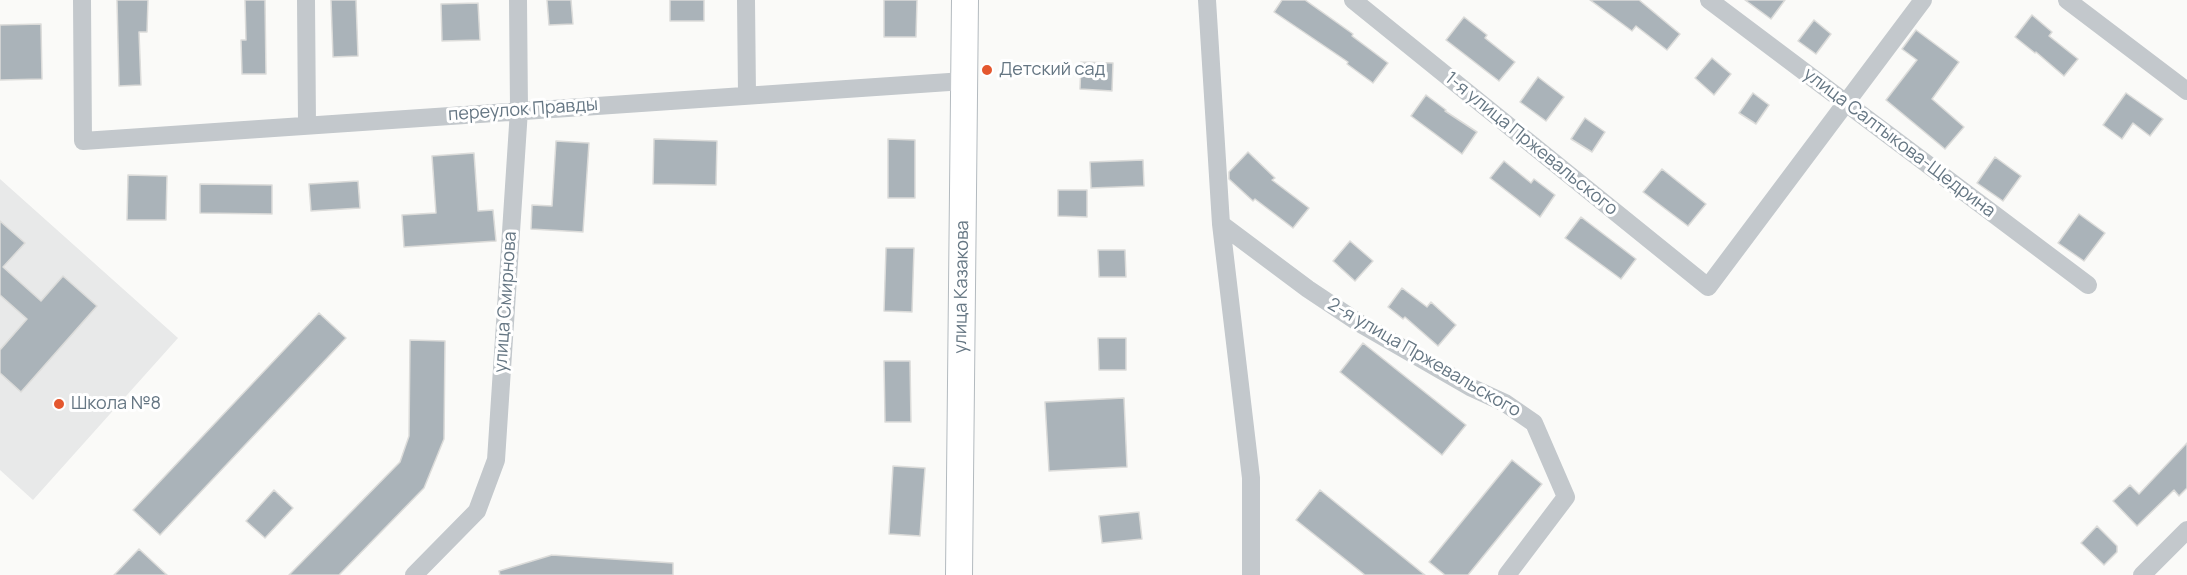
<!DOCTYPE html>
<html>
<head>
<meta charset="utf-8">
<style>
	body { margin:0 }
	canvas { display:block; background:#fafaf8 }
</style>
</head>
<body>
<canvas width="2187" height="575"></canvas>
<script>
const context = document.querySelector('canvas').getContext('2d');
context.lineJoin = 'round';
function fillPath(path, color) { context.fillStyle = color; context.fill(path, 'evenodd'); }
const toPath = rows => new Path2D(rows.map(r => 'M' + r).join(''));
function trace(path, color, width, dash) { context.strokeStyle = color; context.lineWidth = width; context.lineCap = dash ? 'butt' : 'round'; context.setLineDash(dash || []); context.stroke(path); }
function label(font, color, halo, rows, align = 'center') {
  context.font = font + ' Manrope,sans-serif'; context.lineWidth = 6; context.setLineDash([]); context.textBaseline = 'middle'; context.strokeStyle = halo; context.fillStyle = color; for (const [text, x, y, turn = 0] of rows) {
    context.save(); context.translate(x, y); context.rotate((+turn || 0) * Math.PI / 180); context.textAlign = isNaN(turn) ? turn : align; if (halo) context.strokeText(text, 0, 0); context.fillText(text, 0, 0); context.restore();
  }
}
const built = toPath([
	[0,179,178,338,33,500,0,470]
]);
const building = toPath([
	[117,0,148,0,147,32,139,32,141,85,119,86,117,0],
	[245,0,265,0,266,74,242,74,241,40,246,40,245,0],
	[331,0,356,0,358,56,333,57,331,0],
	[547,0,571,0,573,24,549,25,547,0],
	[670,0,704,0,704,21,670,21,670,0],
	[884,0,917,0,916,37,884,37,884,0],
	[1282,0,1305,0,1353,34,1352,36,1388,63,1373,83,1347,64,1348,62,1274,12,1282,0],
	[1590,0,1639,0,1680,34,1667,50,1636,26,1632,31,1590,0],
	[1745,0,1785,0,1771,19,1745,0],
	[478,3,480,40,442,41,441,4,478,3],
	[2032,15,2052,32,2049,36,2078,59,2064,76,2036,52,2035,53,2015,37,2032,15],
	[1464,17,1487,35,1485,38,1515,62,1499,81,1446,40,1464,17],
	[1814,20,1831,34,1816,54,1798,41,1814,20],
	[41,24,42,79,0,80,0,25,41,24],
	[1916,30,1959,62,1932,99,1964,127,1945,149,1886,100,1917,60,1902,49,1916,30],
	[1712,58,1731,74,1714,95,1695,78,1712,58],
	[1081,62,1113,63,1112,91,1080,89,1081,62],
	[1538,77,1564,97,1546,121,1520,102,1538,77],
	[1753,93,1769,105,1756,124,1739,113,1753,93],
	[2126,93,2163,119,2150,136,2133,123,2122,139,2103,125,2126,93],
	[1426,95,1446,110,1445,111,1477,132,1462,154,1411,116,1426,95],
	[1585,118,1605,132,1592,152,1571,139,1585,118],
	[654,139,717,141,716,185,653,184,654,139],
	[888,139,915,140,915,198,888,198,888,139],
	[556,141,589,143,583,232,531,229,532,205,552,206,556,141],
	[1248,152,1275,178,1272,180,1309,208,1293,228,1255,199,1253,201,1229,179,1229,172,1248,152],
	[474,153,478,211,493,210,496,241,404,247,402,215,436,213,432,156,474,153],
	[1995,157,2021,176,2003,201,1977,183,1995,157],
	[1143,160,1144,186,1091,188,1090,162,1143,160],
	[1504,161,1531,183,1534,179,1555,195,1540,217,1490,178,1504,161],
	[1662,169,1706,204,1688,226,1643,192,1662,169],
	[128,175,167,176,166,220,127,220,128,175],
	[358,181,360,208,311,211,309,184,358,181],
	[200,184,272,185,272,214,200,213,200,184],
	[1058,190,1087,190,1087,217,1058,216,1058,190],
	[2079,214,2105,233,2084,261,2058,243,2079,214],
	[1581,217,1636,259,1621,279,1565,238,1581,217],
	[0,221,25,243,3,267,41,301,63,276,97,306,21,392,0,373,0,350,27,319,0,295,0,221],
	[1350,241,1373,261,1355,281,1333,261,1350,241],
	[886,248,914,248,912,312,884,311,886,248],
	[1098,250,1125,250,1126,277,1099,277,1098,250],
	[1402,288,1427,307,1431,302,1456,325,1438,346,1405,317,1403,319,1388,307,1402,288],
	[319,313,346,338,160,535,133,510,319,313],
	[1098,338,1126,338,1126,370,1099,370,1098,338],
	[410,340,445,341,444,439,424,488,339,575,289,575,400,462,409,436,410,340],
	[1363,343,1466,425,1442,455,1340,372,1363,343],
	[884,361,910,361,911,422,885,422,884,361],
	[1124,398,1127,467,1049,471,1045,402,1124,398],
	[2187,443,2187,488,2179,496,2174,490,2137,526,2113,501,2130,485,2139,494,2187,443],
	[1512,460,1542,484,1468,575,1445,575,1429,562,1512,460],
	[893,466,925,468,920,536,889,534,893,466],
	[274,490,293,508,265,538,246,521,274,490],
	[1320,490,1425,575,1365,575,1296,520,1320,490],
	[1139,512,1142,539,1102,543,1099,516,1139,512],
	[2097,526,2117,546,2117,552,2104,565,2081,543,2097,526],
	[139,549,167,575,114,575,139,549],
	[552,555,673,563,673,575,500,575,499,571,552,555]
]);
const minor = toPath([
	[82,0,83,141,964,81],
	[306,0,307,124],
	[746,0,747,95],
	[1207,0,1221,224,1251,478,1251,575],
	[1353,0,1708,287,1923,0],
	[1709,0,2088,285],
	[2067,0,2187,91],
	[1221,224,1308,289,1359,323,1470,387,1505,403,1534,423,1566,497,1507,575],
	[414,575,477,511,496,460,519,110,518,0],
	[2142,575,2187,530]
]);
const secondary = toPath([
	[959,575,965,0]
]);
const markers = [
	[987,70,6,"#e4572e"],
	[59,404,6,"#e4572e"]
];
const poiNames = [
	["Детский сад",999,70],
	["Школа №8",71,404]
];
const streetNames = [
	["переулок Правды",523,110,-4],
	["улица Салтыкова-Щедрина",1899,143,37],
	["1-я улица Пржевальского",1531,144,39],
	["улица Казакова",962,287,-89],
	["улица Смирнова",506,302,-86],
	["2-я улица Пржевальского",1424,358,30]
];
fillPath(built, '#e8e9e9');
fillPath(building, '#aab3b9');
trace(building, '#dcdcda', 1.5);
trace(secondary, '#b3babf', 28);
trace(minor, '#c3c8cc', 18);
trace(secondary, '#fff', 26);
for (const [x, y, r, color] of markers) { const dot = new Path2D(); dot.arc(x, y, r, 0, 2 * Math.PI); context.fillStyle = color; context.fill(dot); trace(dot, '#fff', 2); }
label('18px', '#657683', '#fff', poiNames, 'left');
label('18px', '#657683', '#fff', streetNames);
</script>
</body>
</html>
